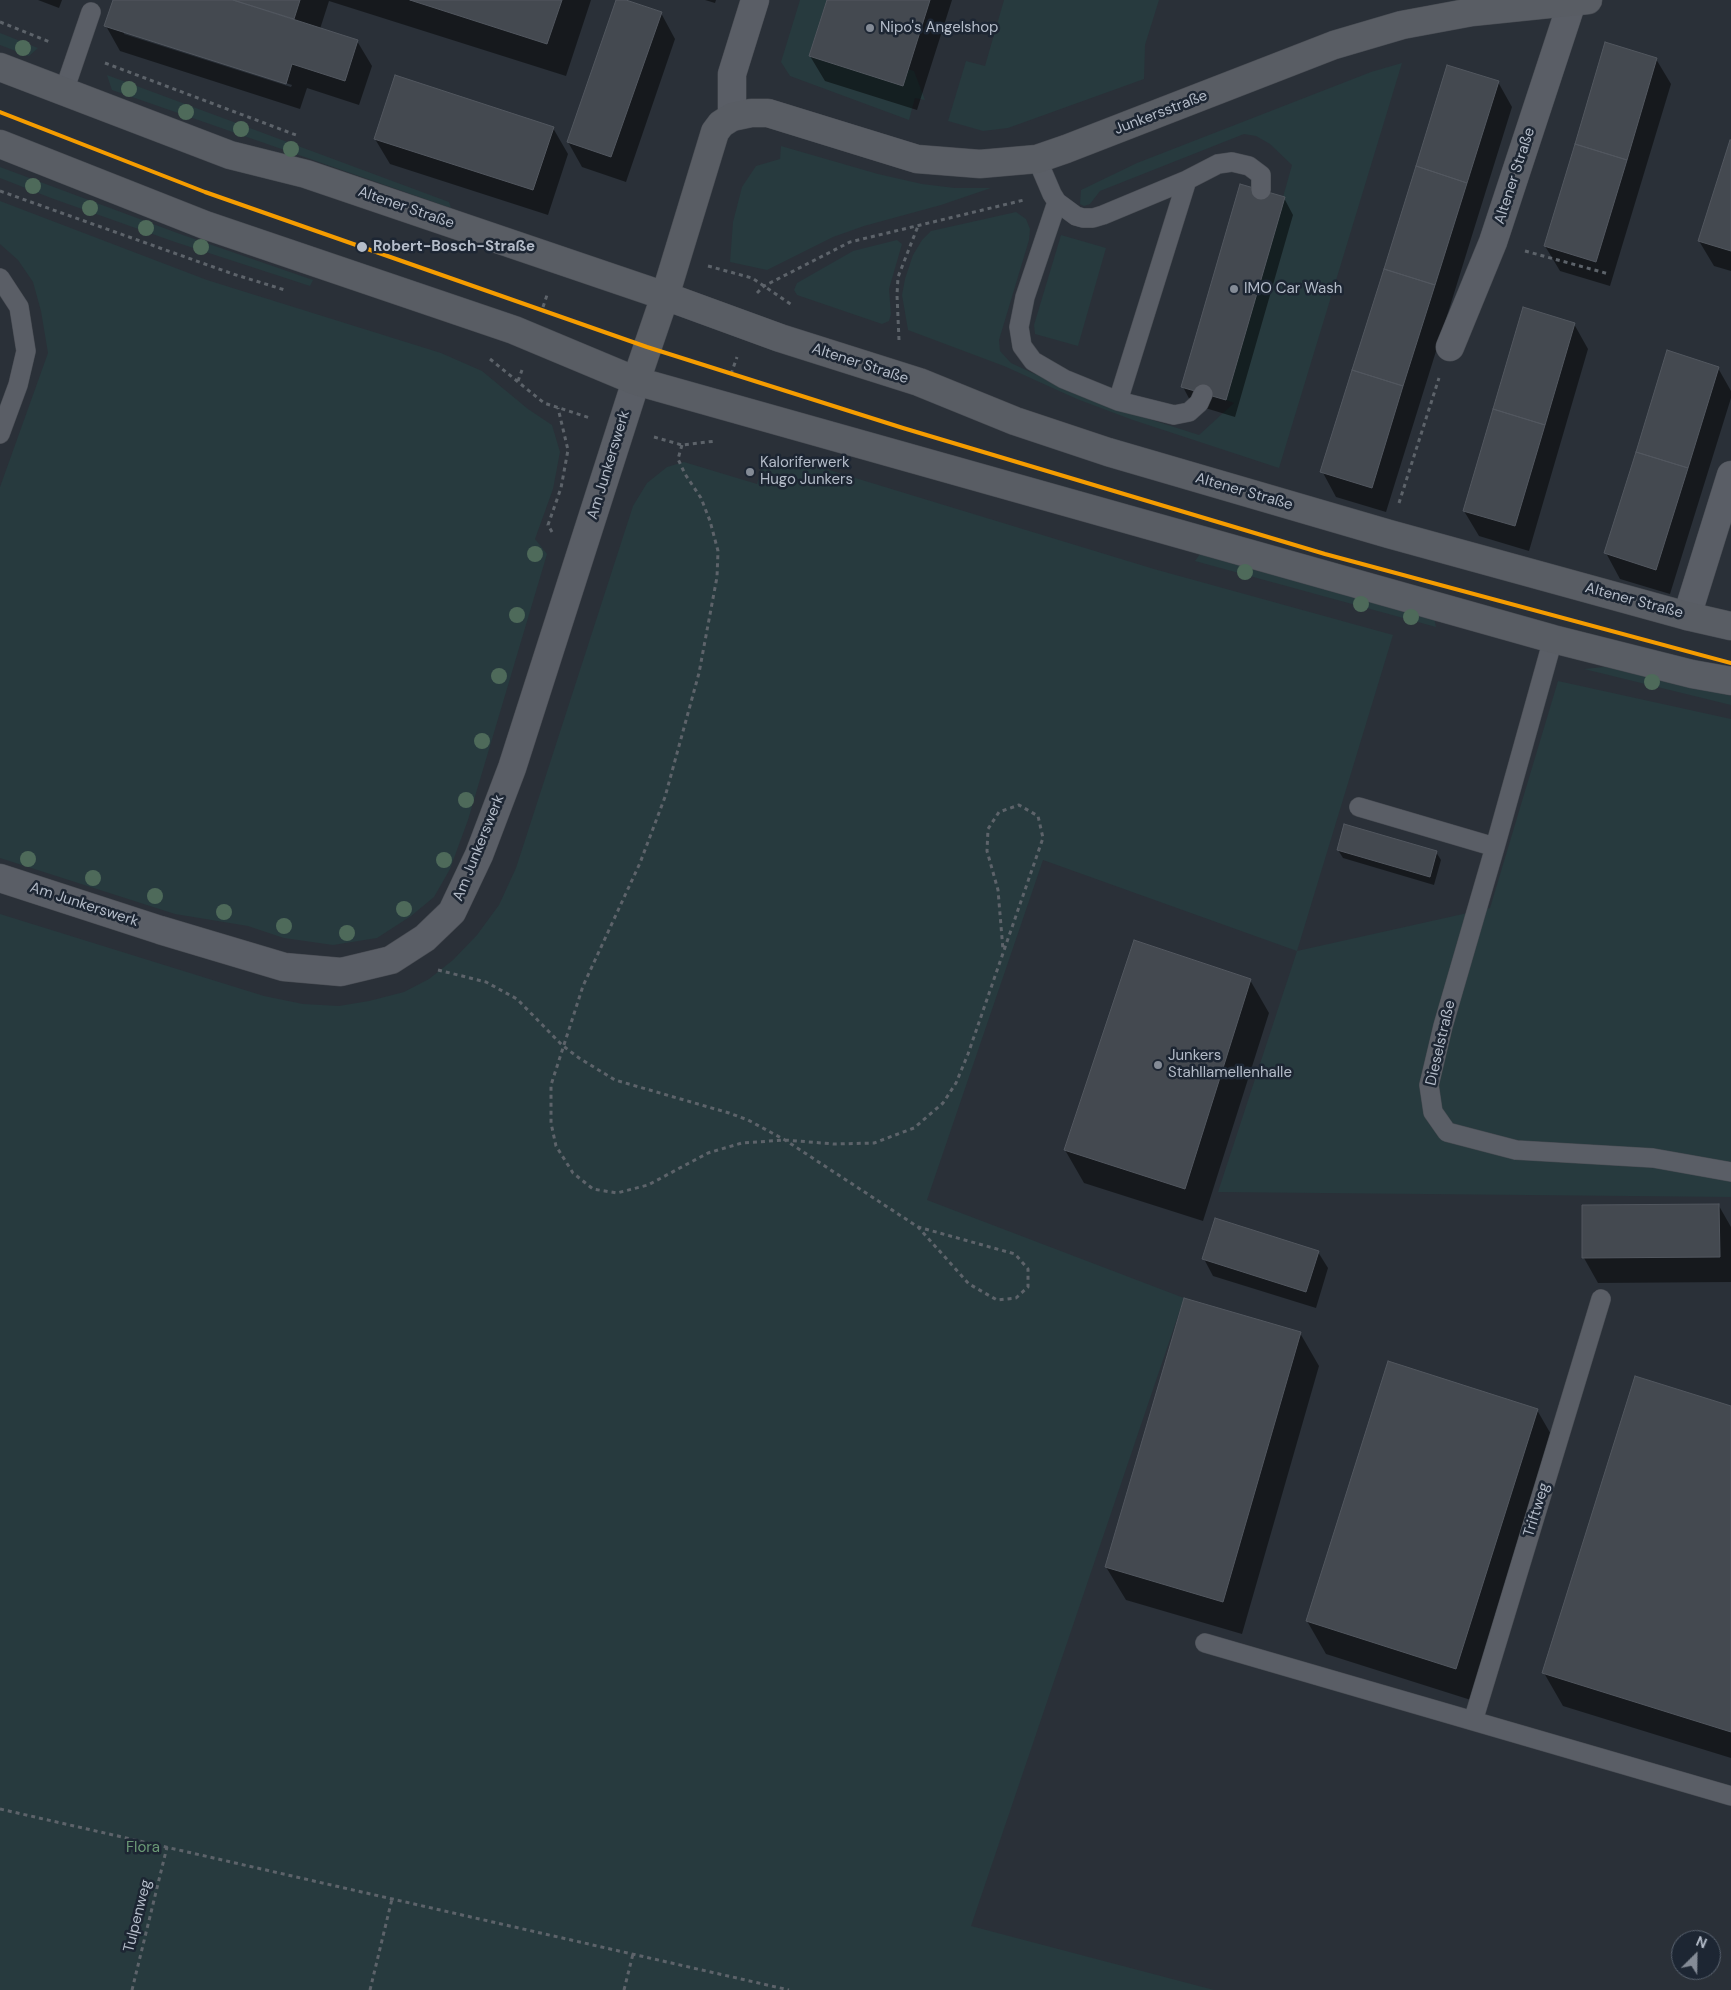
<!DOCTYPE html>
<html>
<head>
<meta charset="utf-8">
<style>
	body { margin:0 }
	#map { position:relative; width:1731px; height:1990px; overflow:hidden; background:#2a3038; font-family:"DM Sans",sans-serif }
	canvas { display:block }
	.north { position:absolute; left:1671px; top:1930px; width:50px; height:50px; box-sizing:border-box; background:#1d2633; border:1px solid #59626f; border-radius:50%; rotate:23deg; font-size:14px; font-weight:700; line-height:20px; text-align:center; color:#b4bcc9 }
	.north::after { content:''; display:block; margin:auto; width:18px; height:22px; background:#848b96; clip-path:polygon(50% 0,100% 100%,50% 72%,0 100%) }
</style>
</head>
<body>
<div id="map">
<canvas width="1731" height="1990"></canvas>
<div class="north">N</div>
</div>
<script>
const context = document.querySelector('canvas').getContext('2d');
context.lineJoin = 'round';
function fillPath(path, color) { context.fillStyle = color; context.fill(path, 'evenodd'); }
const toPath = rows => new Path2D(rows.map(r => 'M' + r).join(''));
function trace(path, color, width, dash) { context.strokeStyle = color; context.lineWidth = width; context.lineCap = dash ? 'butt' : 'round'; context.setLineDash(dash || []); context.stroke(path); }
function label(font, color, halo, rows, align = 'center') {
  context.font = font + ' "DM Sans",sans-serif'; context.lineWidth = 5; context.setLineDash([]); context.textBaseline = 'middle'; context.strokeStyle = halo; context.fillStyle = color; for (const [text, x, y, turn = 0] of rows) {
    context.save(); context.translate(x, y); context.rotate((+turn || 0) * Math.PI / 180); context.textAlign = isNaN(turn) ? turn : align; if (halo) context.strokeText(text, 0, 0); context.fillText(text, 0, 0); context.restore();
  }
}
const green = toPath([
	[800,0,827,0,809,56,903,85,908,69,914,71,925,100,915,98,909,120,790,76,781,62],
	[1004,0,1159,0,1145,45,1144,79,1008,128,983,131,948,121,966,61,985,66],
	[0,33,38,48,29,56,0,45],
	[1402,63,1279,468,1133,420,1077,399,1004,366,908,330,902,295,905,279,913,255,922,240,931,231,1016,212,1026,219,1030,229,1029,240,999,340,1000,351,1011,363,1078,394,1124,411,1199,435,1234,403,1226,400,1292,165,1270,144,1256,136,1244,134,1100,191,1090,204,1084,206,1080,204,1081,190,1137,163,1371,72],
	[107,75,449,202,451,208,112,90],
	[781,146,878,174,922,184,955,188,991,188,941,205,864,226,833,237,767,270,730,262,733,222,742,187,756,166,780,159],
	[0,167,180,234,313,280,310,286,175,242,51,198,0,178],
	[0,201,207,280,441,353,482,371,528,409,552,425,560,452,553,489,535,539,547,554,468,820,450,869,434,897,411,916,377,938,333,945,284,938,248,926,175,914,0,858,0,487,48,353,41,311,33,282,18,260,0,244],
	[1061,235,1106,248,1078,346,1035,334,1034,325],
	[897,240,902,244,889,289,891,314,889,321,882,324,797,295,794,290,797,283,853,251],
	[765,456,816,466,1154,569,1393,635,1297,951,1490,908,1558,681,1731,719,1731,1197,1218,1192,1297,951,1043,860,927,1200,1184,1298,971,1926,1214,1990,0,1990,0,914,264,996,303,1004,339,1006,369,1001,404,992,429,979,453,960,477,935,499,905,516,868,633,506,647,483,667,467,684,462,757,484],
	[1210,553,1433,613,1436,627,1195,561,1200,554],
	[1604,667,1629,669,1731,696,1731,705,1584,669]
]);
const shadow = toPath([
	[38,0,62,0,59,8],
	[114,0,591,0,566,76,329,1,320,29,357,41,372,66,359,105,307,88,300,109,120,51,106,26],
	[124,31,292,85,291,87,124,34],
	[617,0,622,0,661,13,675,39,626,182,582,167,568,142],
	[705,0,716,0,715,3],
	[828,0,952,0,917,110,825,81,810,56],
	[1656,59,1671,84,1610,286,1560,271,1545,246],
	[1498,82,1512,107,1386,512,1336,497,1322,471],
	[553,128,568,154,548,215,390,164,375,139],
	[1731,140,1731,271,1714,266,1699,241],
	[1284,198,1293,215,1235,417,1192,404,1183,387],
	[1574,324,1588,349,1529,551,1479,536,1464,511],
	[1718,368,1731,391,1731,398,1670,594,1620,579,1606,553],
	[1338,850,1436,852,1441,860,1434,885,1343,858],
	[1250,980,1269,1013,1203,1221,1084,1183,1065,1150],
	[1719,1206,1731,1227,1731,1282,1598,1283,1584,1258],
	[1318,1252,1328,1268,1316,1308,1213,1276,1204,1259],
	[1300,1333,1319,1366,1242,1634,1126,1600,1106,1567],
	[1731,1408,1731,1758,1563,1706,1544,1673],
	[1537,1410,1556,1443,1474,1701,1326,1654,1307,1621]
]);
const building = toPath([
	[113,0,233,0,358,40,345,81,292,64,286,84,104,26,113,0],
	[233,0,300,0,294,19,233,0],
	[410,0,562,0,547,44,410,0],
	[616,0,626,0,662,12,611,157,567,142,616,0],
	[827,0,930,0,903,86,809,56,827,0],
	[1605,42,1657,58,1627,160,1575,144,1605,42],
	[1447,65,1499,81,1467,183,1416,166,1447,65],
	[395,75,554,127,533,190,374,139,395,75],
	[1730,140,1731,140,1731,251,1698,241,1730,140],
	[1575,144,1627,160,1596,262,1544,246,1575,144],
	[1416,166,1467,183,1435,285,1384,269,1416,166],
	[1240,184,1285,197,1226,400,1181,387,1240,184],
	[1384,269,1435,285,1403,386,1352,370,1384,269],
	[1523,307,1575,323,1545,425,1493,409,1523,307],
	[1667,350,1719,367,1688,468,1636,452,1667,350],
	[1352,370,1403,386,1372,488,1320,472,1352,370],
	[1493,409,1545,425,1515,526,1463,511,1493,409],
	[1636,452,1688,468,1656,570,1604,553,1636,452],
	[1344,824,1437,851,1430,877,1337,850,1344,824],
	[1134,940,1251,979,1185,1189,1064,1150,1134,940],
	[1719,1204,1720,1257,1582,1258,1582,1205,1719,1204],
	[1215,1218,1319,1251,1306,1292,1202,1259,1215,1218],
	[1184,1298,1301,1332,1223,1602,1105,1567,1184,1298],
	[1388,1361,1538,1409,1456,1669,1306,1621,1388,1361],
	[1635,1376,1731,1406,1731,1732,1542,1673,1635,1376]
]);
const path = toPath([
	[0,22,50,42],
	[105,63,296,135],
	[0,191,233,274,285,290],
	[1525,251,1609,274],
	[708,266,752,278,792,305],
	[757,293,764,286,850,242,1024,200],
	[543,307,548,292],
	[899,340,897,295,898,277,918,226],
	[490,359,544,403,590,418],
	[731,374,737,357],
	[518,381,522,370],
	[654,437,682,445,716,441],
	[682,445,678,459,685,474,701,498,710,521,718,551,717,577,699,673,665,797,640,863,583,986,551,1085,551,1123,556,1146,573,1173,593,1189,617,1193,648,1185,708,1153,742,1143,785,1140,834,1144,874,1143,914,1128,943,1103,956,1083,968,1054,1043,838,1038,816,1019,805,999,812,988,829,987,851,998,890,1003,950],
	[1399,503,1439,378],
	[552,532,548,525,561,488,568,450,558,408],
	[438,970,486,982,517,999,562,1045,579,1058,615,1080,729,1113,748,1120,785,1140,918,1227,1015,1254,1028,1269,1028,1287,1016,1298,997,1300,969,1284,918,1227],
	[0,1809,789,1990],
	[132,1990,167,1847],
	[370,1990,392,1899],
	[624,1990,633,1954]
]);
const lane = toPath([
	[64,91,91,12],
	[1037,159,1052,194,1057,202,1076,216,1083,218,1093,218,1103,215,1187,180,1218,164,1232,162,1249,166,1261,175,1261,190],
	[1057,202,1025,297,1019,327,1022,346,1033,361,1064,379,1118,401,1174,415,1189,412,1199,403,1203,394],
	[0,278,19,307,26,351,18,385,0,434],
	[1118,401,1187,180],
	[1553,639,1495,847,1443,1026,1429,1085,1433,1112,1447,1132,1516,1150,1653,1158,1731,1172],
	[1359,807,1495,847],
	[1205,1643,1731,1796],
	[1473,1721,1601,1299]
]);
const street = toPath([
	[732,117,732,74,755,0],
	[1450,347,1493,242,1572,2],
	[1687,616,1731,475],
	[0,878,160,930,284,967,341,972,391,960,425,938,452,912,479,855,512,768,636,381]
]);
const secondary = toPath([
	[0,67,230,155,306,174,665,296,780,338,919,382,1015,421,1108,452,1389,534,1687,616,1731,626],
	[0,144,205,225,514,330,636,381,1553,639,1692,674,1731,681],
	[636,381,665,296,715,132,721,124,732,117,751,113,768,113,917,159,980,164,1037,159,1066,149,1334,45,1402,25,1472,12,1588,0]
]);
const tram1 = toPath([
	[0,112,205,192,647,347,903,428,1325,554,1731,663]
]);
const trees = [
	[23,48],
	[129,89],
	[186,112],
	[241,129],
	[291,149],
	[33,186],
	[90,208],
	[146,228],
	[201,247],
	[535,554],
	[1245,572],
	[1361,604],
	[517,615],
	[1411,617],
	[499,676],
	[1652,682],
	[482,741],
	[466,800],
	[28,859],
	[444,860],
	[93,878],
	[155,896],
	[404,909],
	[224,912],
	[284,926],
	[347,933]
];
const markers = [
	[870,28,5,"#848b96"],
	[362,247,6,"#b4bcc9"],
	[1234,289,5,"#848b96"],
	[750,472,5,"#848b96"],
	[1158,1065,5,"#848b96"]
];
const poiNames = [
	["Nipo's Angelshop",880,28],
	["IMO Car Wash",1244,289],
	["Kaloriferwerk",760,463],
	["Hugo Junkers",760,480],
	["Junkers",1168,1056],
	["Stahllamellenhalle",1168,1073]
];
const streetNames = [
	["Junkersstraße",1161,113,-21],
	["Altener Straße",1515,176,-72],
	["Altener Straße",406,208,19],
	["Altener Straße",860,364,18],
	["Am Junkerswerk",609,465,-73],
	["Altener Straße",1244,492,16],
	["Altener Straße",1634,601,15],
	["Am Junkerswerk",479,848,-68],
	["Am Junkerswerk",84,905,18],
	["Dieselstraße",1441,1043,-77],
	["Triftweg",1537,1510,-73],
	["Tulpenweg",138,1916,-76]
];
const stopNames = [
	["Robert-Bosch-Straße",373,247]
];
const parkNames = [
	["Flora",143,1848]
];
fillPath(green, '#273a3e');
fillPath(shadow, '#0007');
fillPath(building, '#444950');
trace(building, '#52575f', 1);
trace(lane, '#484c53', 20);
trace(street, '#484c53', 29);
trace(secondary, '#484c53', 29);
trace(path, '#5d636a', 3, [4, 4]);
trace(lane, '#5a5e66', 19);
trace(street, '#5a5e66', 28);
trace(secondary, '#595d64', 28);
trace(tram1, '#f59c00', 4);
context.fillStyle = '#4e6a5a';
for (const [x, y] of trees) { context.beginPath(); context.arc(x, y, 8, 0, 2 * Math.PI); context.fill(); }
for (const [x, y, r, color] of markers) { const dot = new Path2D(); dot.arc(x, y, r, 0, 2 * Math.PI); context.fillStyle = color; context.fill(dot); trace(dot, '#1d2633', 2); }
label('15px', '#b4bcc9', '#1d2633', poiNames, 'left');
label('15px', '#b4bcc9', '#1d2633', streetNames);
label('bold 15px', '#b4bcc9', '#1d2633', stopNames, 'left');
label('15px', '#6b9a76', '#1d2633', parkNames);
</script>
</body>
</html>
